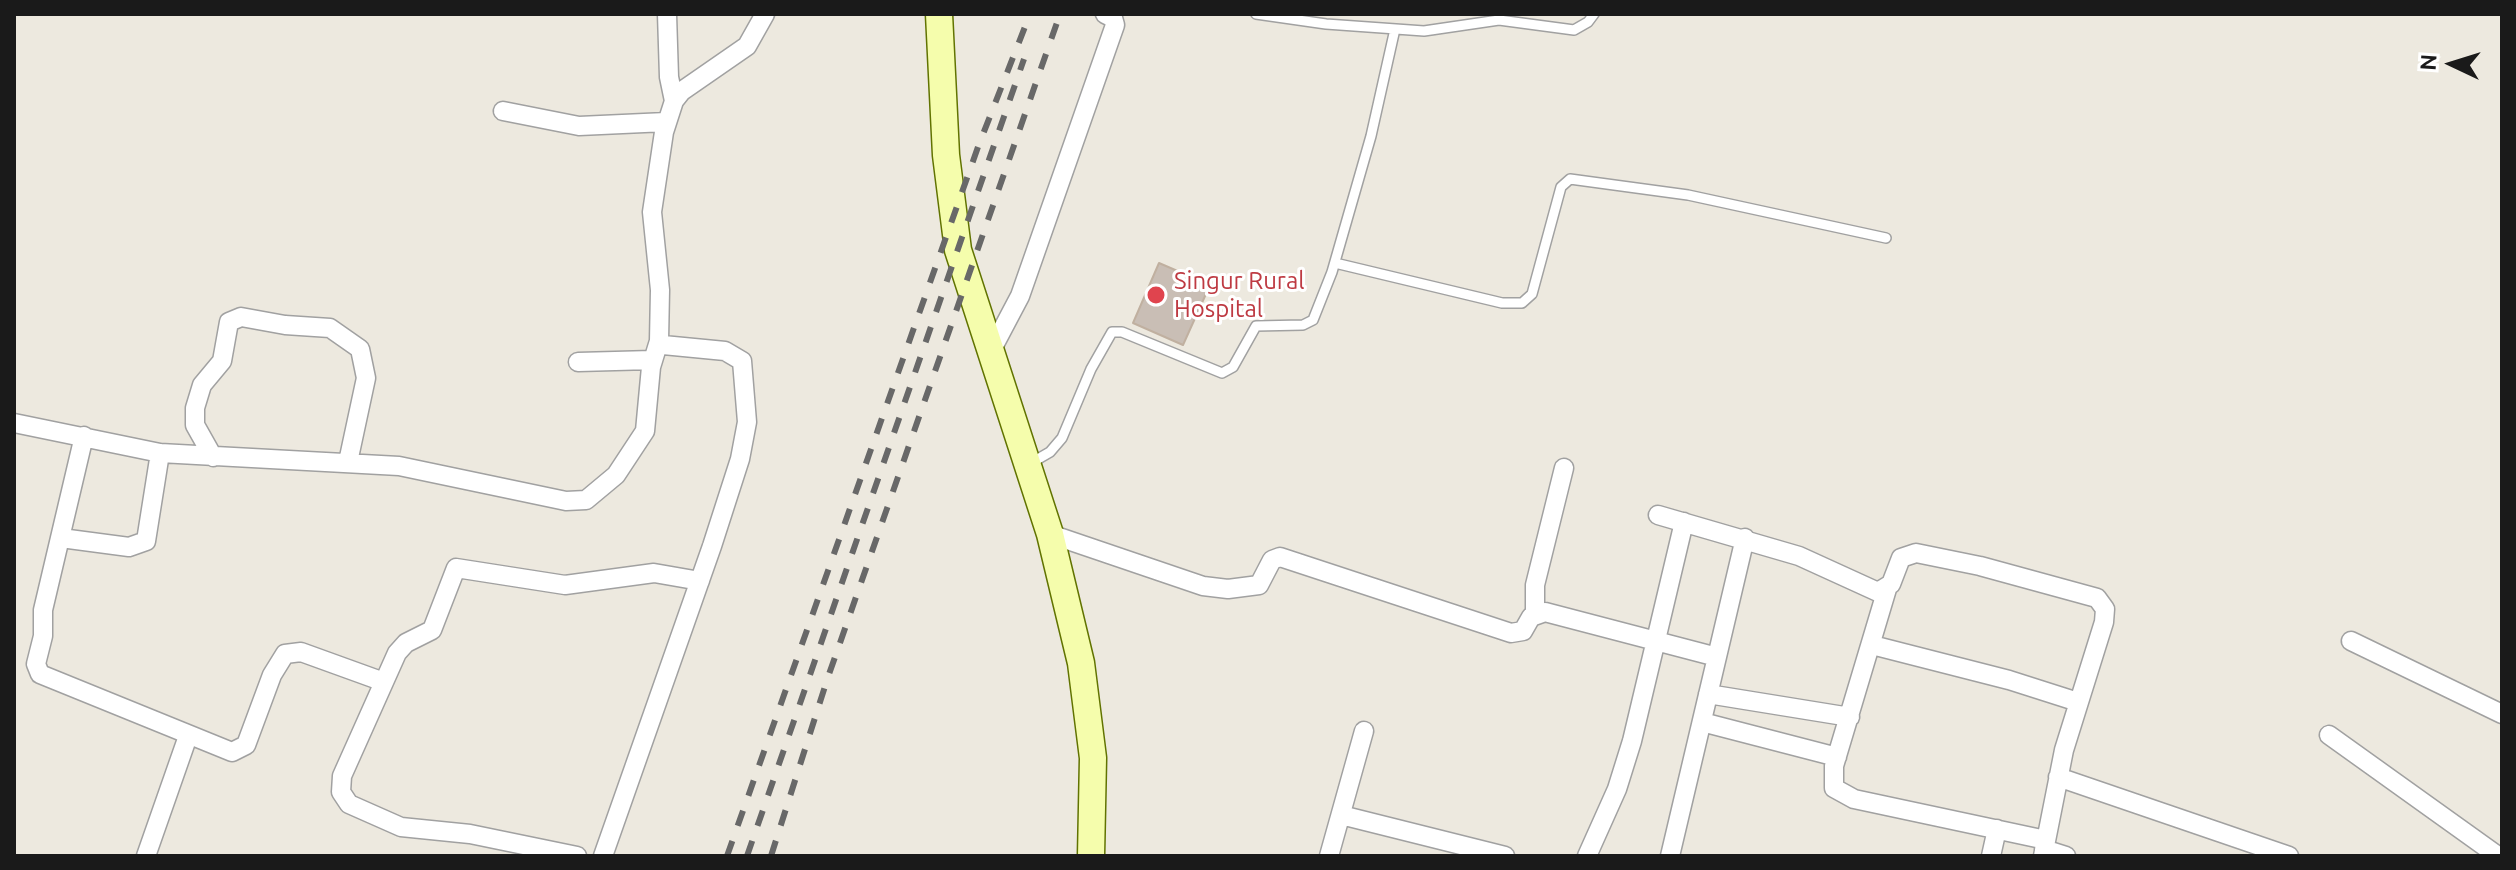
<!DOCTYPE html>
<html>
<head>
<meta charset="utf-8">
<style>
	body { margin:0 }
	#map { position:relative; width:2516px; height:870px; overflow:hidden; background:#ede9df; font-family:Ubuntu,sans-serif }
	canvas { display:block }
	.frame { position:absolute; inset:0; border:16px solid #1a1a1a; pointer-events:none }
	.north { position:absolute; left:2412px; top:24px; width:80px; height:80px; -webkit-text-stroke:6px #fff; paint-order:stroke; rotate:274deg; font-size:22px; font-weight:700; line-height:32px; text-align:center; color:#1a1a1a }
	.north::after { content:''; display:block; margin:auto; width:28px; height:36px; background:#1a1a1a; clip-path:polygon(50% 0,100% 100%,50% 72%,0 100%) }
</style>
</head>
<body>
<div id="map">
<canvas width="2516" height="870"></canvas>
<div class="frame"></div>
<div class="north">N</div>
</div>
<script>
const context = document.querySelector('canvas').getContext('2d');
context.lineJoin = 'round';
function fillPath(path, color) { context.fillStyle = color; context.fill(path, 'evenodd'); }
const toPath = rows => new Path2D(rows.map(r => 'M' + r).join(''));
function trace(path, color, width, dash) { context.strokeStyle = color; context.lineWidth = width; context.lineCap = dash ? 'butt' : 'round'; context.setLineDash(dash || []); context.stroke(path); }
function label(font, color, halo, rows, align = 'center') {
  context.font = font + ' Ubuntu,sans-serif'; context.lineWidth = 6; context.setLineDash([]); context.textBaseline = 'middle'; context.strokeStyle = halo; context.fillStyle = color; for (const [text, x, y, turn = 0] of rows) {
    context.save(); context.translate(x, y); context.rotate((+turn || 0) * Math.PI / 180); context.textAlign = isNaN(turn) ? turn : align; if (halo) context.strokeText(text, 0, 0); context.fillText(text, 0, 0); context.restore();
  }
}
const building = toPath([
	[1159,263,1210,285,1183,345,1133,323,1159,263]
]);
const lane = toPath([
	[1256,14,1326,24,1424,31,1499,20,1574,30,1588,22,1594,14],
	[1335,263,1502,303,1522,303,1532,294,1561,187,1570,179,1688,195,1886,238],
	[1031,463,1050,452,1062,438,1091,369,1112,332,1122,332,1222,373,1233,367,1256,326,1303,325,1313,320,1332,272,1371,136,1395,29]
]);
const street = toPath([
	[667,14,669,77,674,101],
	[503,111,579,126,666,122],
	[991,351,1020,296,1115,25,1113,18,1105,14],
	[578,362,652,360],
	[14,423,160,453,399,466,566,501,586,500,616,475,645,431,651,367,659,341],
	[84,436,43,610,43,636,36,664,40,674,232,752,246,745,272,675,285,654,301,652,384,682],
	[213,457,195,425,195,408,202,385,222,361,229,322,241,317,285,325,330,328,360,349,366,378,348,462],
	[1658,515,1799,556,1878,592,1891,584,1901,558,1916,553,1980,566,2097,598,2105,609,2104,622,2064,750,2043,856],
	[1050,534,1203,586,1228,589,1259,585,1272,560,1280,557,1511,633,1523,631,1531,617,1545,612,1717,657],
	[61,538,129,547,146,541,160,453],
	[1887,589,1834,766,1834,788,1854,799,2046,840],
	[1535,614,1535,585,1564,468],
	[2351,641,2502,714],
	[1872,645,2009,680,2078,702],
	[1708,694,1850,717],
	[1702,722,1837,757],
	[2329,735,2498,856],
	[2058,777,2289,856],
	[1341,815,1505,856],
	[2044,849,2066,856],
	[146,856,188,736],
	[577,856,470,834,401,827,349,804,341,792,342,776,397,653,406,643,432,630,456,568,565,585,654,573,700,581],
	[603,856,712,546,740,459,747,422,742,361,725,351,663,345,659,341,660,290,652,212,664,132,674,101,682,91,747,46,765,14],
	[1329,856,1364,731],
	[1587,856,1617,789,1632,741,1684,522],
	[1670,856,1745,538],
	[1991,856,1997,829]
]);
const secondary = toPath([
	[939,14,946,155,958,250,1050,534,1081,663,1093,758,1091,856]
]);
const rail = toPath([
	[727,856,978,147,1030,14],
	[747,856,1024,59],
	[771,856,827,680,1060,14]
]);
const markers = [
	[1156,295,10,"#e0444e"]
];
const healthNames = [
	["Singur Rural",1174,281],
	["Hospital",1174,309]
];
fillPath(building, '#c9beb5');
trace(building, '#c0b0a0', 2);
trace(lane, '#a1a1a1', 12);
trace(street, '#a1a1a1', 21);
trace(secondary, '#617300', 29);
trace(lane, '#fff', 9);
trace(street, '#fff', 18);
trace(secondary, '#f5fdac', 26);
trace(rail, '#686868', 6, [16, 16]);
for (const [x, y, r, color] of markers) { const dot = new Path2D(); dot.arc(x, y, r, 0, 2 * Math.PI); context.fillStyle = color; context.fill(dot); trace(dot, '#fff', 3); }
label('24px', '#be3a42', '#fff', healthNames, 'left');
</script>
</body>
</html>
